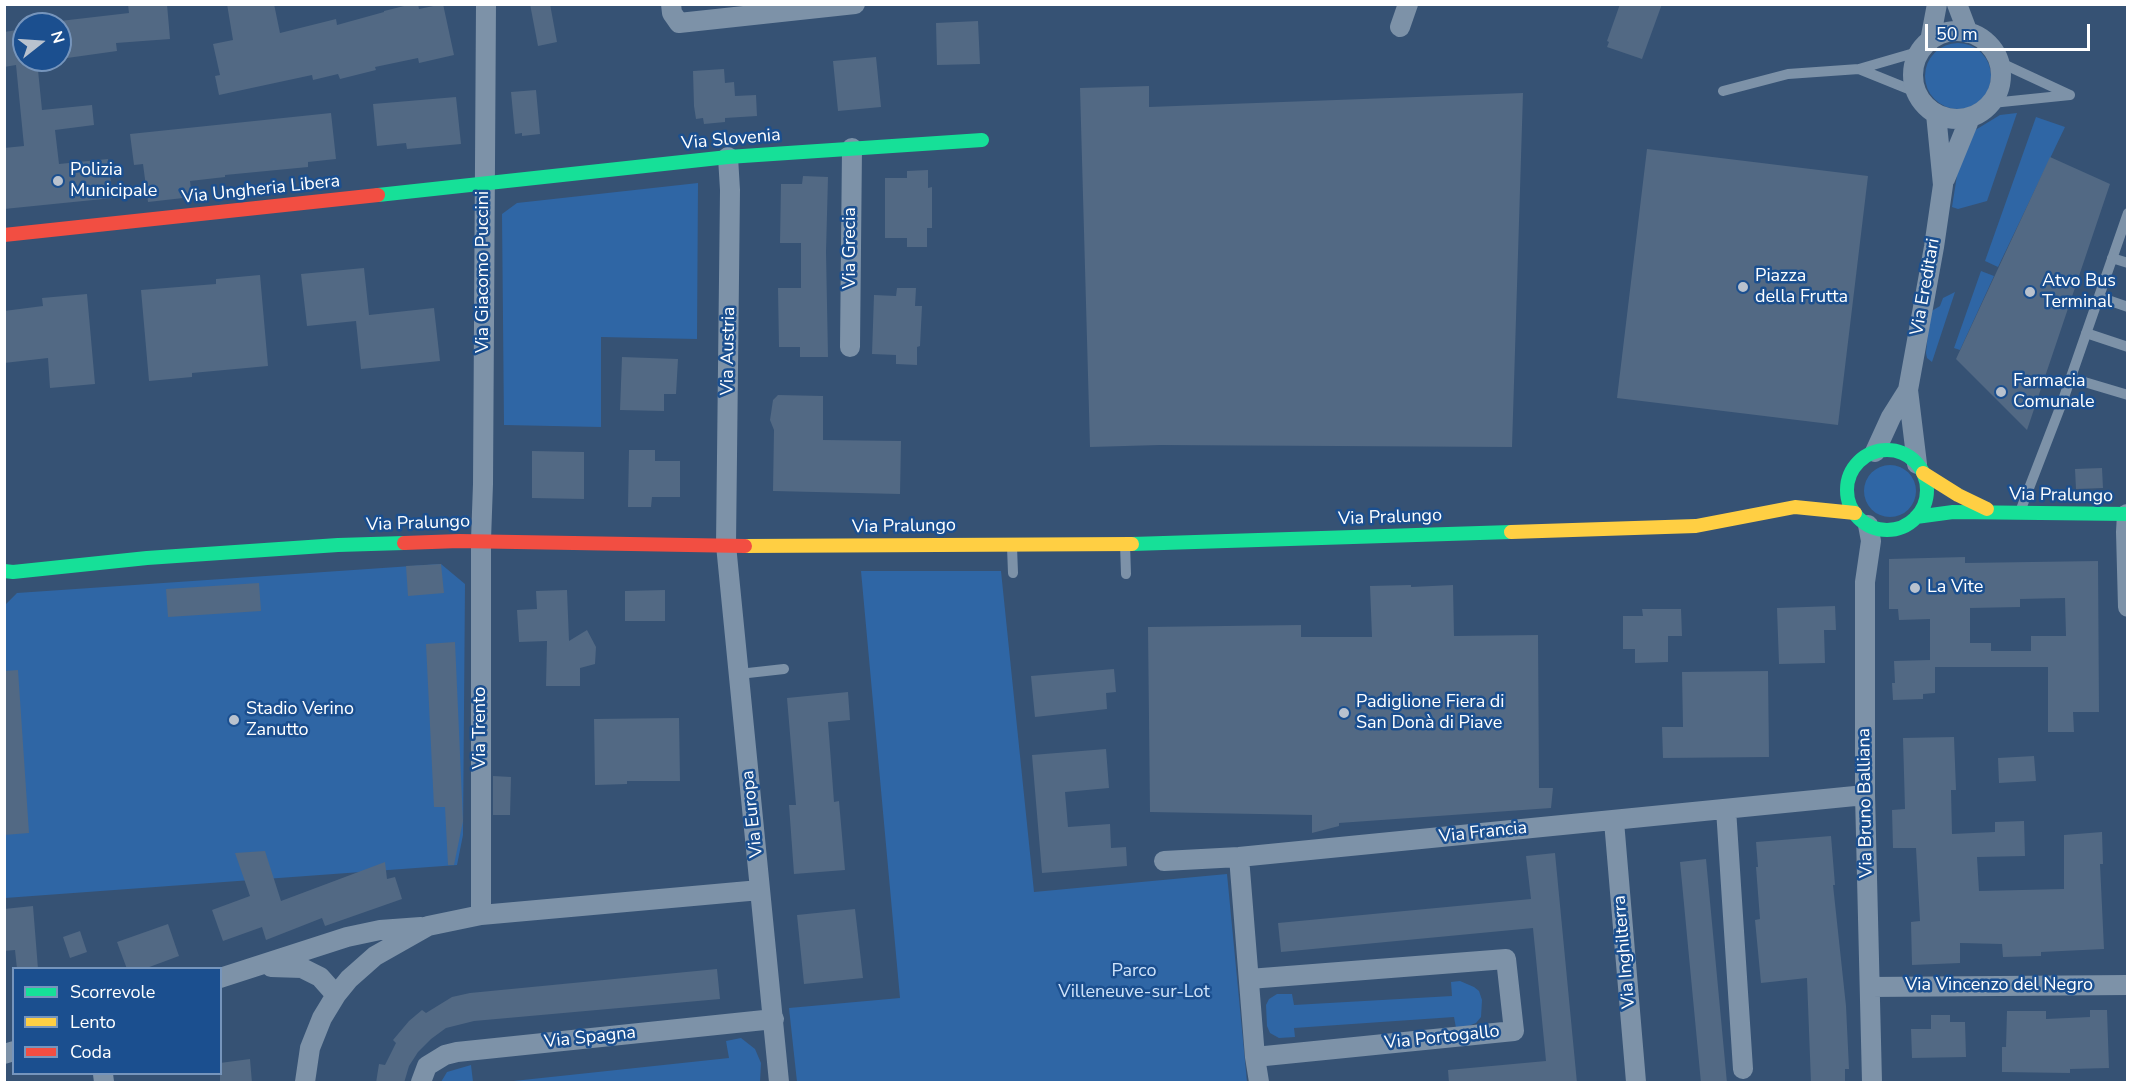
<!DOCTYPE html>
<html>
<head>
<meta charset="utf-8">
<style>
	body { margin:0 }
	#map { position:relative; width:2132px; height:1087px; overflow:hidden; background:#365274; font-family:"Nunito Sans",sans-serif }
	canvas { display:block }
	.frame { position:absolute; inset:0; border:6px solid #fff; pointer-events:none }
	.legend { position:absolute; left:12px; top:967px; width:210px; height:108px; box-sizing:border-box; background:#1b4f8f; border:2px solid #7695bc; margin:0; padding:8px 10px; list-style:none; font-size:18px; color:#fff }
	.legend li { display:flex; align-items:center; gap:12px; height:30px }
	.legend b { width:30px; border:2px solid #7695bc }
	.north { position:absolute; left:12px; top:12px; width:60px; height:60px; box-sizing:border-box; background:#1b4f8f; border:2px solid #7695bc; border-radius:50%; rotate:73deg; font-size:16px; font-weight:700; line-height:24px; text-align:center; color:#fff }
	.north::after { content:''; display:block; margin:auto; width:21px; height:27px; background:#b9c2ce; clip-path:polygon(50% 0,100% 100%,50% 72%,0 100%) }
	.scale { position:absolute; left:1925px; top:24px; width:165px; height:27px; box-sizing:border-box; border:3px solid #fff; border-top:0; padding-left:8px; font-size:18px; line-height:21px; white-space:nowrap; color:#fff; -webkit-text-stroke:4px #1b4f8f; paint-order:stroke }
</style>
</head>
<body>
<div id="map">
<canvas width="2132" height="1087"></canvas>
<div class="frame"></div>
<ul class="legend">
<li><b style="height:8px;background:#16e098"></b>Scorrevole</li>
<li><b style="height:8px;background:#ffcf43"></b>Lento</li>
<li><b style="height:8px;background:#f24e42"></b>Coda</li>
</ul>
<div class="north">N</div>
<div class="scale">50 m</div>
</div>
<script>
const context = document.querySelector('canvas').getContext('2d');
context.lineJoin = 'round';
function fillPath(path, color) { context.fillStyle = color; context.fill(path, 'evenodd'); }
const toPath = rows => new Path2D(rows.map(r => 'M' + r).join(''));
function trace(path, color, width, dash) { context.strokeStyle = color; context.lineWidth = width; context.lineCap = dash ? 'butt' : 'round'; context.setLineDash(dash || []); context.stroke(path); }
function label(font, color, halo, rows, align = 'center') {
  context.font = font + ' "Nunito Sans",sans-serif'; context.lineWidth = 5; context.setLineDash([]); context.textBaseline = 'middle'; context.strokeStyle = halo; context.fillStyle = color; for (const [text, x, y, turn = 0] of rows) {
    context.save(); context.translate(x, y); context.rotate((+turn || 0) * Math.PI / 180); context.textAlign = isNaN(turn) ? turn : align; if (halo) context.strokeText(text, 0, 0); context.fillText(text, 0, 0); context.restore();
  }
}
const green = toPath([
	'1925 76a33 33 0 1 1 66 0a33 33 0 1 1-66 0Z',
	[2017,113,1987,201,1958,209,1952,207,1958,169,1972,132,2000,115],
	[2036,117,2065,127,1998,267,1985,261],
	[698,183,697,339,601,337,601,427,504,425,502,214,517,203],
	[1981,271,1994,276,1960,350,1954,348],
	[1955,292,1932,362,1927,358,1926,353,1930,312,1940,306,1943,298],
	'1864 491a26 26 0 1 1 52 0a26 26 0 1 1-52 0Z',
	[441,564,465,584,463,835,457,865,5,898,4,606,17,593],
	[861,571,1001,571,1034,892,1227,874,1247,1082,797,1082,789,1008,900,998],
	[1460,981,1474,987,1479,991,1482,1000,1481,1017,1476,1023,1466,1027,1456,1028,1454,1017,1294,1028,1295,1037,1279,1038,1270,1033,1267,1026,1266,1005,1269,999,1277,994,1292,994,1294,1005,1452,996,1451,982],
	[741,1038,755,1049,761,1063,760,1082,504,1082,729,1058,726,1041],
	[471,1065,473,1082,441,1082,447,1072]
]);
const building = toPath([
	[128,4,167,4,170,39,116,43,117,51,60,59,60,21,129,13],
	[227,4,274,4,280,33,336,19,337,25,384,12,384,11,412,4,418,4,419,9,443,4,454,55,419,63,418,58,375,67,376,70,340,79,338,74,313,80,312,75,219,95,215,76,220,75,213,44,233,40],
	[530,4,550,4,557,42,538,46],
	[1620,4,1662,4,1642,59,1607,47,1609,42,1607,41],
	[978,21,980,64,937,65,936,23],
	[24,29,24,60,37,60,42,110,92,105,94,125,55,130,59,164,108,159,113,198,4,209,4,148,24,146,16,65,4,67,4,32],
	[876,57,881,107,838,111,833,61],
	[724,69,725,83,734,82,735,96,756,95,757,116,725,118,725,122,704,124,703,118,696,119,694,106,693,71],
	[1149,86,1149,107,1523,93,1512,447,1160,445,1090,447,1080,88],
	[536,90,540,134,522,136,522,133,515,134,511,92],
	[456,97,461,144,407,149,406,143,377,146,373,104],
	[331,113,336,159,308,162,308,167,225,175,225,177,190,181,192,197,148,202,143,164,134,165,130,134],
	[1647,149,1868,176,1838,425,1617,398],
	[2050,157,2110,184,2027,430,1956,359],
	[928,170,928,188,932,187,932,228,927,228,927,247,907,247,907,238,885,238,885,178,907,178,907,171],
	[803,176,828,177,826,252,828,357,800,357,800,347,779,347,778,288,801,288,801,243,780,243,781,184,802,184],
	[364,268,369,315,434,308,440,361,361,369,356,321,307,326,301,274],
	[260,275,268,366,192,373,192,377,149,381,141,290,216,284,216,279],
	[897,288,916,288,915,306,922,306,920,346,917,347,917,365,896,364,896,355,872,354,874,295,896,296],
	[87,294,95,384,50,388,48,358,4,363,4,311,43,306,42,298],
	[622,357,678,359,676,394,664,394,664,411,620,410],
	[778,395,823,396,823,440,901,441,900,494,773,491,774,430,770,420,773,400],
	[629,450,655,450,655,461,680,461,680,497,652,497,651,507,628,507],
	[532,451,584,452,584,499,532,498],
	[2102,468,2103,488,2076,489,2075,469],
	[1965,557,1965,563,2098,561,2099,712,2073,712,2074,732,2048,732,2048,667,1935,667,1935,693,1923,694,1923,699,1893,700,1892,683,1895,683,1894,661,1930,660,1930,619,1899,620,1898,609,1889,609,1889,559],
	[2065,598,2066,636,2031,636,2031,651,1991,651,1991,643,1970,643,1970,608,2020,607,2020,599],
	[441,564,444,593,408,596,406,566],
	[259,583,261,611,168,617,166,589],
	[1411,585,1411,587,1453,585,1454,636,1538,635,1539,788,1553,788,1551,808,1339,823,1339,826,1312,833,1312,815,1150,812,1148,627,1301,625,1301,637,1372,637,1370,586],
	[567,590,569,641,587,630,596,647,595,664,580,668,580,686,546,686,547,641,519,642,517,610,537,609,536,591],
	[665,590,665,621,625,621,625,591],
	[1835,606,1836,630,1824,630,1825,663,1779,664,1777,608],
	[1642,609,1681,609,1682,636,1668,636,1668,662,1635,663,1635,649,1623,649,1623,616,1643,616],
	[455,642,463,821,454,865,448,865,445,807,434,807,426,644],
	[1114,669,1116,692,1106,693,1107,709,1035,717,1031,676],
	[18,670,29,833,4,835,4,671],
	[1768,671,1769,757,1663,758,1662,727,1683,727,1682,672],
	[848,692,850,720,828,722,834,802,839,801,845,870,794,874,789,805,796,805,787,698],
	[679,718,680,781,627,781,627,784,595,785,594,719],
	[1954,737,1956,790,1951,790,1952,834,1995,832,1995,822,2024,821,2025,856,1977,857,1979,891,2064,889,2064,835,2102,832,2103,864,2100,864,2104,949,2041,952,2041,956,2003,957,2002,944,1960,943,1960,963,1912,965,1911,922,1920,921,1916,848,1893,848,1892,810,1905,809,1903,738],
	[1106,749,1109,788,1065,792,1068,827,1110,824,1111,848,1126,847,1127,866,1042,873,1032,755],
	[2034,756,2036,781,1999,783,1998,758],
	[493,776,511,777,510,815,493,815],
	[1831,836,1835,885,1833,885,1846,1006,1849,1069,1845,1069,1845,1083,1811,1083,1807,978,1761,983,1755,920,1760,919,1756,867,1758,867,1756,842],
	[265,851,281,901,385,862,387,879,395,877,402,899,325,926,322,918,266,940,262,927,223,941,212,910,250,896,235,853],
	[1555,853,1577,1083,1449,1083,1448,1070,1546,1061,1533,928,1281,952,1278,923,1531,899,1526,856],
	[1706,859,1727,1083,1701,1083,1680,862],
	[33,906,38,969,17,969,15,950,4,951,4,909],
	[855,909,863,978,804,984,797,915],
	[168,924,179,956,144,969,127,969,117,942],
	[80,931,87,952,70,958,63,937],
	[717,969,720,999,474,1021,446,1028,431,1039,418,1052,409,1066,404,1083,376,1083,379,1064,385,1065,396,1043,393,1040,409,1021,422,1010,426,1013,452,997,470,993],
	[2090,1010,2107,1010,2109,1068,2070,1069,2070,1073,2002,1072,2002,1047,2006,1047,2007,1011,2046,1011,2046,1019,2090,1017],
	[1931,1015,1950,1015,1950,1022,1965,1022,1966,1057,1912,1058,1911,1029,1931,1029],
	[250,1059,252,1083,220,1083,220,1063]
]);
const lane = toPath([
	[1999,62,2070,95],
	[1859,69,1916,92],
	[1723,91,1788,74,1859,69,1921,51],
	[1992,103,2070,95],
	[2112,258,2128,263],
	[2099,297,2128,307],
	[2086,333,2128,347],
	[2071,378,2128,395],
	[2021,509,2063,400,2128,213],
	[1125,544,1126,574],
	[1012,547,1013,573],
	[739,674,784,669]
]);
const street = toPath([
	[671,4,672,13,679,23,855,4],
	[1957,4,1968,33],
	[1400,27,1408,4],
	'1913 75a44 44 0 1 1 88 0a44 44 0 1 1-88 0Z',
	[1930,41,1937,4],
	[728,157,730,190,726,545,779,1082],
	[1945,179,1970,118],
	[850,347,852,148],
	[1875,452,1891,417,1908,390],
	[1917,464,1908,390,1934,247,1943,185,1936,114],
	[2127,514,2126,532,2128,607],
	[1868,525,1871,541,1865,582,1865,795,1872,1082],
	[1726,809,1743,1069],
	[1614,821,1636,1082],
	[1239,857,1255,1057,1259,1082],
	[1164,861,1239,857,1865,795],
	[481,915,481,540,483,484,486,4],
	[271,967,302,968,320,977,336,995],
	[220,978,347,937,380,930,421,927],
	[1249,979,1506,959,1514,1031,1255,1057],
	[1870,987,2128,985],
	[4,1054,14,1051],
	[103,1074,104,1082],
	[305,1082,310,1048,322,1018,336,995,349,979,375,956,428,926,481,915,760,890],
	[421,1082,427,1066,445,1055,457,1052,774,1019]
]);
const fast = toPath([
	[378,195,728,157,982,140],
	'1847 490a40 40 0 1 1 80 0a40 40 0 1 1-80 0Z',
	[1916,517,1953,512,2128,514],
	[1132,544,1511,532],
	[4,571,13,572,147,558,338,545,404,543]
]);
const slow = toPath([
	[1923,473,1958,495,1987,509],
	[1511,532,1696,526,1795,507,1855,513],
	[745,546,1132,544]
]);
const jam = toPath([
	[4,235,378,195],
	[404,543,459,541,745,546]
]);
const markers = [
	[58,181,6,"#b9c2ce"],
	[1743,287,6,"#b9c2ce"],
	[2030,292,6,"#b9c2ce"],
	[2001,392,6,"#b9c2ce"],
	[1915,588,6,"#b9c2ce"],
	[1344,713,6,"#b9c2ce"],
	[234,720,6,"#b9c2ce"]
];
const streetNames = [
	["Via Slovenia",731,140,-5],
	["Via Ungheria Libera",261,190,-6],
	["Via Grecia",851,248,-90],
	["Via Giacomo Puccini",484,272,-90],
	["Via Ereditari",1926,287,-80],
	["Via Austria",729,351,-89],
	["Via Pralungo",2061,496,1],
	["Via Pralungo",1390,518,-2],
	["Via Pralungo",418,524,-2],
	["Via Pralungo",904,527,-1],
	["Via Trento",481,728,-90],
	["Via Bruno Balliana",1866,803,-91],
	["Via Europa",753,814,-96],
	["Via Francia",1483,833,-6],
	["Via Inghilterra",1625,952,-95],
	["Via Vincenzo del Negro",1999,986],
	["Via Spagna",590,1038,-6],
	["Via Portogallo",1442,1038,-6]
];
const poiNames = [
	["Polizia",70,171],
	["Municipale",70,192],
	["Piazza",1755,277],
	["della Frutta",1755,298],
	["Atvo Bus",2042,282],
	["Terminal",2042,303],
	["Farmacia",2013,382],
	["Comunale",2013,403],
	["La Vite",1927,588],
	["Padiglione Fiera di",1356,703],
	["San Donà di Piave",1356,724],
	["Stadio Verino",246,710],
	["Zanutto",246,731]
];
const parkNames = [
	["Parco",1134,972],
	["Villeneuve-sur-Lot",1134,993]
];
fillPath(green, '#2f66a5');
fillPath(building, '#526984');
trace(lane, '#7d92a8', 10);
trace(street, '#7d92a8', 20);
trace(fast, '#16e098', 14);
trace(slow, '#ffcf43', 14);
trace(jam, '#f24e42', 14);
for (const [x, y, r, color] of markers) { const dot = new Path2D(); dot.arc(x, y, r, 0, 2 * Math.PI); context.fillStyle = color; context.fill(dot); trace(dot, '#1b4f8f', 2); }
label('18px', '#fff', '#1b4f8f', streetNames);
label('18px', '#fff', '#1b4f8f', poiNames, 'left');
label('18px', '#cfe3fa', '#1b4f8f', parkNames);
</script>
</body>
</html>
